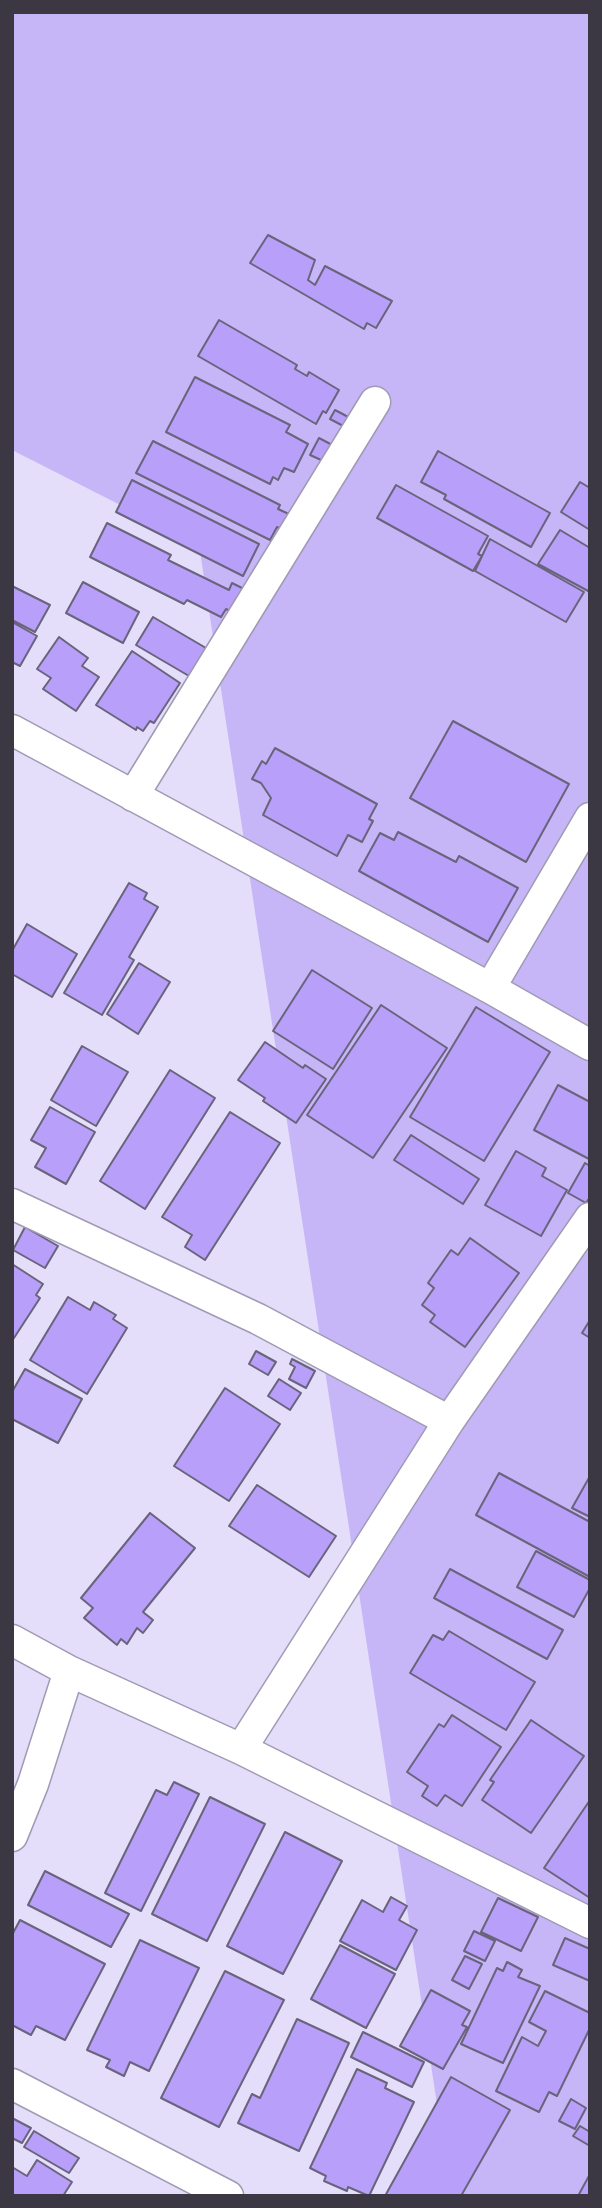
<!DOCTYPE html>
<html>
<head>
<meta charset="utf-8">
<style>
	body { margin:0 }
	#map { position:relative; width:602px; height:2208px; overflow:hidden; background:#e4defa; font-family:Poppins,sans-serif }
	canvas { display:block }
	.frame { position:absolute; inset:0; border:14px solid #3b3844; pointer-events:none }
</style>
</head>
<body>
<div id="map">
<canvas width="602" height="2208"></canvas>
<div class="frame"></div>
</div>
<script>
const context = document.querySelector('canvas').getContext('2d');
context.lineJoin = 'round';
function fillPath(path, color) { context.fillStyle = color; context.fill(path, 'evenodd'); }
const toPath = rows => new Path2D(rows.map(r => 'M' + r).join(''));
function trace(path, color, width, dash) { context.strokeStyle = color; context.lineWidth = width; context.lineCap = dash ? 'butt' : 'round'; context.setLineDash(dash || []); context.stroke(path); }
const green = toPath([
	[12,12,590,12,590,2196,451,2196,199,545,12,450]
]);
const building = toPath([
	[268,235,315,260,308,280,315,285,325,266,392,301,376,328,367,323,364,329,250,263,268,235],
	[219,320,297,365,295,369,307,376,309,372,339,390,326,413,323,411,316,424,198,356,219,320],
	[195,377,290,425,286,432,308,444,294,472,284,468,278,480,273,477,270,484,166,432,195,377],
	[335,410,354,420,349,429,330,419,335,410],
	[319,438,338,448,330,464,310,455,319,438],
	[153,441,280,505,278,509,291,515,284,530,277,527,270,540,136,473,153,441],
	[438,451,550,513,531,547,444,499,446,495,421,482,438,451],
	[132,480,259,544,243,576,116,512,132,480],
	[580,482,590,488,590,530,561,512,580,482],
	[396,485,488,536,478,554,482,556,473,571,377,518,396,485],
	[107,523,171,555,168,560,229,590,232,583,252,593,240,616,226,609,221,617,187,600,184,604,90,557,107,523],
	[560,530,590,548,590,592,538,564,560,530],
	[490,539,584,592,566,622,475,571,490,539],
	[83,582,139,612,123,643,66,613,83,582],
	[12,586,50,605,35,632,12,620,12,586],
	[153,617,206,648,189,676,136,645,153,617],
	[12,622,37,636,20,666,12,662,12,622],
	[59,637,88,658,82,666,99,677,76,711,43,689,51,678,37,669,59,637],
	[132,651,180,683,154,723,150,721,143,731,137,727,136,730,96,705,132,651],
	[453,721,569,784,526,862,410,798,453,721],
	[275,748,377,804,369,819,373,821,362,842,348,835,337,856,263,815,271,798,261,783,252,779,262,761,266,764,275,748],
	[398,832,456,862,459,856,518,888,488,942,359,871,380,833,394,840,398,832],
	[129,883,147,893,144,899,158,907,129,957,134,960,102,1015,64,993,129,883],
	[27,924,77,954,52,997,12,974,12,951,27,924],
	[139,963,170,982,138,1034,107,1014,139,963],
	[312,970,372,1008,333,1069,273,1031,312,970],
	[381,1005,447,1048,373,1158,307,1115,381,1005],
	[476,1007,550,1052,484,1161,410,1117,476,1007],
	[265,1042,303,1068,305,1065,326,1079,296,1123,263,1101,265,1098,238,1080,265,1042],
	[82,1046,128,1072,96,1126,51,1100,82,1046],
	[170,1070,215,1098,145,1209,100,1181,170,1070],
	[558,1085,590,1102,589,1159,534,1130,558,1085],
	[50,1107,95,1132,66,1184,35,1167,46,1148,31,1140,50,1107],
	[230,1112,280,1143,205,1260,185,1247,192,1235,162,1217,230,1112],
	[411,1135,479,1179,463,1204,394,1160,411,1135],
	[516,1151,546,1168,542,1176,567,1190,541,1236,485,1205,516,1151],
	[585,1163,590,1166,590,1197,586,1203,568,1193,585,1163],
	[25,1227,58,1246,45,1268,13,1250,25,1227],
	[470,1238,519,1273,465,1347,430,1322,435,1315,422,1305,434,1288,428,1283,451,1250,458,1255,470,1238],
	[12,1264,43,1284,36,1295,40,1298,12,1341,12,1264],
	[68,1297,90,1310,94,1302,116,1315,113,1319,127,1328,87,1394,30,1360,68,1297],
	[590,1320,590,1338,582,1333,590,1320],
	[256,1351,276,1362,268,1375,249,1364,256,1351],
	[292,1359,315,1371,306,1388,289,1379,295,1367,290,1364,292,1359],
	[25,1369,82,1399,58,1443,12,1419,12,1392,25,1369],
	[279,1379,301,1393,290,1410,268,1396,279,1379],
	[225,1388,280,1424,229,1501,174,1466,225,1388],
	[499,1473,590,1522,590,1577,476,1515,499,1473],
	[590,1476,590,1517,572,1508,590,1476],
	[257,1485,336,1536,309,1577,229,1526,257,1485],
	[150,1513,195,1548,143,1612,153,1620,143,1633,137,1628,127,1644,121,1639,117,1645,84,1618,93,1608,81,1598,150,1513],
	[536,1551,590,1580,590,1588,574,1617,517,1587,536,1551],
	[450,1569,563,1630,547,1659,434,1598,450,1569],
	[449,1631,535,1682,506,1730,410,1673,433,1635,443,1640,449,1631],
	[452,1715,501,1747,462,1806,445,1795,437,1806,422,1796,428,1786,407,1772,439,1724,444,1727,452,1715],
	[531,1720,584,1756,531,1833,482,1800,494,1782,490,1780,531,1720],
	[174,1782,199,1794,141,1911,105,1893,156,1790,167,1795,174,1782],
	[210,1797,265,1824,207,1941,152,1914,210,1797],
	[590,1800,590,1898,544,1868,590,1800],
	[285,1832,342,1861,283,1974,227,1946,285,1832],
	[45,1871,129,1914,111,1947,28,1905,45,1871],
	[391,1897,407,1906,399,1920,417,1930,396,1970,340,1941,362,1900,383,1912,391,1897],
	[498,1898,538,1917,521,1951,481,1932,498,1898],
	[20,1920,105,1964,65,2040,36,2026,31,2035,12,2025,12,1935,20,1920],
	[474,1931,495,1941,485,1961,464,1951,474,1931],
	[565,1938,590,1949,590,1981,553,1965,565,1938],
	[140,1940,199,1968,149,2071,130,2062,124,2076,106,2067,110,2060,87,2050,140,1940],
	[340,1945,395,1974,366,2028,311,1999,340,1945],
	[465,1956,482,1964,469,1989,452,1980,465,1956],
	[507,1962,522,1970,518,1977,540,1986,503,2063,461,2044,497,1968,503,1971,507,1962],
	[225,1971,284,2000,219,2127,161,2098,225,1971],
	[431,1990,470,2011,462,2025,467,2027,443,2069,400,2046,431,1990],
	[545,1991,590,2013,590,2028,557,2096,549,2092,539,2112,496,2091,522,2037,538,2046,546,2031,529,2022,545,1991],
	[297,2019,349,2043,299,2151,238,2123,252,2094,260,2098,297,2019],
	[363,2032,424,2062,412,2087,351,2057,363,2032],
	[357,2069,387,2083,385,2088,414,2102,369,2196,348,2187,347,2191,324,2181,326,2176,310,2168,357,2069],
	[451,2077,510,2110,461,2196,385,2196,451,2077],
	[571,2099,586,2108,575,2129,559,2121,571,2099],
	[12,2118,31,2128,22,2143,12,2138,12,2118],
	[580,2126,590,2132,590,2146,573,2136,580,2126],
	[34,2131,79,2158,69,2173,24,2147,34,2131],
	[37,2160,72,2182,63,2196,12,2196,12,2167,27,2176,37,2160],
	[590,2174,590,2196,578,2196,590,2174]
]);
const street = toPath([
	[12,730,490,988,590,1045],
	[133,796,375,402],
	[490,988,590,818],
	[12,1204,258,1319,449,1421],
	[12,1640,69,1671,241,1749,590,1923],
	[241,1749,449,1421,590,1218],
	[12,1836,33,1784,69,1671],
	[12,2084,228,2196]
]);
fillPath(green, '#c7b6f7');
fillPath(building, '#b89ff9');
trace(building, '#69637c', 2);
trace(street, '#a09ab5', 33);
trace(street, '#fff', 30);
</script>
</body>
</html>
